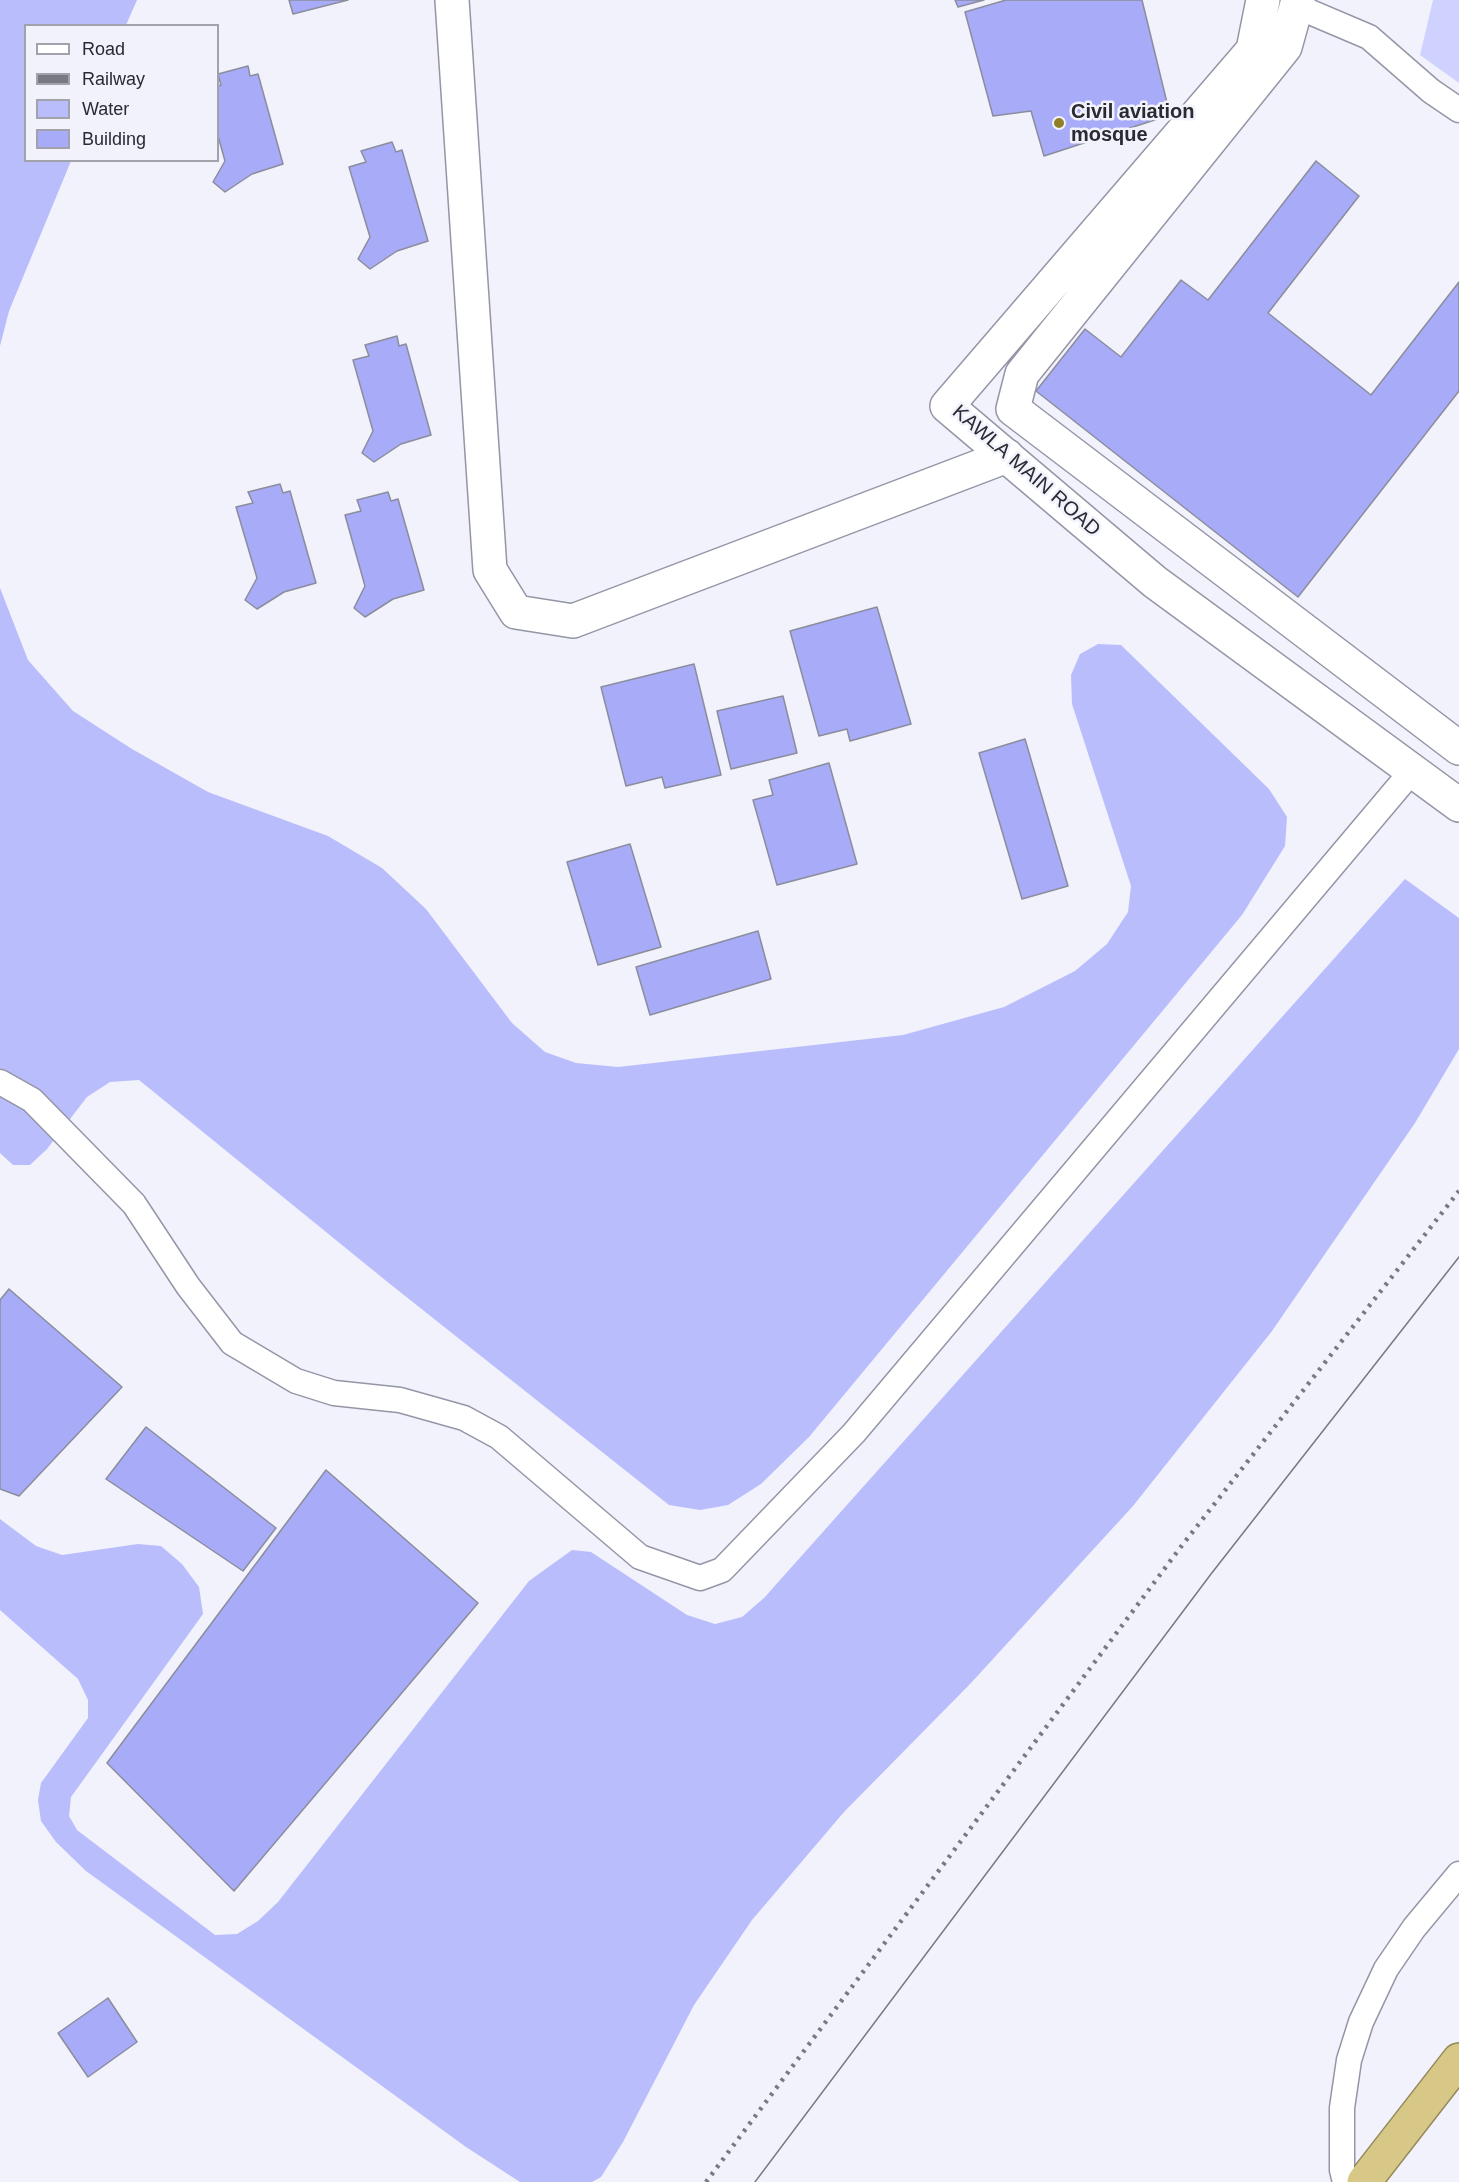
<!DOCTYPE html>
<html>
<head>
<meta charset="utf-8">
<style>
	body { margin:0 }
	#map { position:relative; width:1459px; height:2182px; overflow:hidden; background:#f1f2fc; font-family:Helvetica,sans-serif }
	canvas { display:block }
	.legend { position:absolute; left:24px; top:24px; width:195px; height:138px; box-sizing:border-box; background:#f1f2fc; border:2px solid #a1a2ab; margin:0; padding:8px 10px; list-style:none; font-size:18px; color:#2a2b31 }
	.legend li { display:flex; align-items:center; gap:12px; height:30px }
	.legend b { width:30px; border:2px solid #a1a2ab }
</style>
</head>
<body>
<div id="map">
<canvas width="1459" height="2182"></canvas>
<ul class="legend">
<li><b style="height:8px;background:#fff"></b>Road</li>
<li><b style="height:8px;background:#787981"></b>Railway</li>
<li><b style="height:16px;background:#babdfc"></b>Water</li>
<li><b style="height:16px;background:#a8abf8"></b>Building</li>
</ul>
</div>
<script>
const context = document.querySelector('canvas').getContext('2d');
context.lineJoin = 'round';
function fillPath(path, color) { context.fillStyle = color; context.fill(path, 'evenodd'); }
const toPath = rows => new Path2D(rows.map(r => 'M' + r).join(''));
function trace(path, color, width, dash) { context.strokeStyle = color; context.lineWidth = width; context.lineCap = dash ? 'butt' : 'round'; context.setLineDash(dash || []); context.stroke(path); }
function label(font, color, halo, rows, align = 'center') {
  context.font = font + ' Helvetica,sans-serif'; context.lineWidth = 5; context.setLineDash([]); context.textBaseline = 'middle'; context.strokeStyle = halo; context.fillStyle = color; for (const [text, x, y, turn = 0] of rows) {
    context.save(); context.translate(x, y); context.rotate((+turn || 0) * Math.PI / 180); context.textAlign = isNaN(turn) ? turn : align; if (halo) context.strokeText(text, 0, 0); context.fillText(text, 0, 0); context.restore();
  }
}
const green = toPath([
	[1433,0,1459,0,1459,83,1420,55]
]);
const water = toPath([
	[0,0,137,0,126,25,26,26,26,160,71,161,9,311,0,346],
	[0,588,28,660,73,711,132,749,208,792,328,836,382,868,426,909,512,1023,545,1052,576,1063,618,1067,903,1035,1004,1007,1075,971,1107,944,1128,912,1131,886,1072,704,1071,675,1080,654,1098,644,1121,645,1269,789,1287,817,1285,846,1242,915,809,1437,761,1484,728,1505,700,1510,669,1505,390,1284,139,1080,110,1082,87,1097,47,1149,30,1165,13,1165,0,1153],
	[1405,879,1459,918,1459,1049,1415,1123,1272,1331,1133,1506,971,1683,844,1812,752,1920,694,2005,623,2142,601,2177,592,2182,520,2182,466,2147,86,1871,56,1842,41,1821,38,1800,41,1783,88,1718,88,1700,78,1679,0,1610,0,1519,36,1546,62,1555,138,1544,161,1546,182,1564,199,1587,203,1614,71,1797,69,1816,77,1830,215,1935,237,1934,258,1921,278,1902,529,1581,572,1550,591,1552,687,1615,715,1624,742,1617,764,1598]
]);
const building = toPath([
	[289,0,348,0,293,14,289,0],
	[955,0,984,0,958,7,955,0],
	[1006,0,1142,0,1170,115,1044,156,1031,111,993,116,965,12,1006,0],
	[248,66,250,76,258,74,283,164,252,174,225,192,213,182,225,161,218,136,218,86,221,85,218,74,248,66],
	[392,142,396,152,402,150,428,241,397,251,370,269,358,259,370,237,349,167,366,162,361,151,392,142],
	[1316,161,1359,196,1268,313,1371,395,1459,282,1459,391,1298,597,1036,391,1085,329,1121,357,1181,280,1208,300,1316,161],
	[397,336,399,346,406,344,431,435,401,444,374,462,362,453,373,431,353,360,369,356,365,345,397,336],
	[280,484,283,493,290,491,316,583,284,592,257,609,245,600,257,578,236,507,253,503,248,492,280,484],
	[388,492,391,501,398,499,424,590,393,599,365,617,354,608,365,586,345,515,361,511,357,500,388,492],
	[877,607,911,724,850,741,847,729,819,736,790,631,877,607],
	[694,664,721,775,665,788,662,777,626,786,601,687,694,664],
	[783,696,797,753,731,769,717,711,783,696],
	[1025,739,1068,886,1022,899,979,753,1025,739],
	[829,763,857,864,777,885,753,800,773,795,769,780,829,763],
	[630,844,661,947,598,965,567,862,630,844],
	[758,931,771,979,650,1015,636,967,758,931],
	[9,1289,122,1387,19,1496,0,1489,0,1300,9,1289],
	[146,1427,276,1528,243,1571,106,1479,146,1427],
	[326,1470,478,1603,234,1891,107,1763,326,1470],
	[108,1998,137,2042,88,2077,58,2033,108,1998]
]);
const service = toPath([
	[1296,6,1369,37,1431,91,1459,110],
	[0,1082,32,1100,134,1204,188,1286,232,1343,296,1381,334,1393,400,1400,464,1418,499,1437,640,1557,700,1578,722,1570,854,1433,1412,771],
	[1345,2182,1342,2170,1342,2108,1349,2060,1361,2022,1386,1969,1414,1928,1459,1874]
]);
const minor = toPath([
	[452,0,490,570,516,612,573,621,1007,456]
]);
const tertiary = toPath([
	[1263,0,1253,50,947,406,1155,582,1459,805],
	[1298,0,1285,47,1022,374,1013,409,1459,748]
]);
const trunk = toPath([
	[1364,2182,1459,2060]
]);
const tram = toPath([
	[755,2182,1211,1574,1459,1257]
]);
const rail = toPath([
	[706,2182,1180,1548,1459,1191]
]);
const markers = [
	[1059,123,6,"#917e25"]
];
const poiNames = [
	["Civil aviation",1071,112],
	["mosque",1071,135]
];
const streetNames = [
	["KAWLA MAIN ROAD",1026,471,41]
];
fillPath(green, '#cfd2fe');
fillPath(water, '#babdfc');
fillPath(building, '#a8abf8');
trace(building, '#8b8d9c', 1.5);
trace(service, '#9496a6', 27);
trace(minor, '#9496a6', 36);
trace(tertiary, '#9496a6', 36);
trace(trunk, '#948957', 36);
trace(service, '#fff', 24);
trace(minor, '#fff', 33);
trace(tertiary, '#fff', 33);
trace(trunk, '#d7c888', 33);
trace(tram, '#787981', 1.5);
trace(rail, '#787981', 4.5, [3, 6]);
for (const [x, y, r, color] of markers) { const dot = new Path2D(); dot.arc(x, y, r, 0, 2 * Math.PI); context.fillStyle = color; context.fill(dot); trace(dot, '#f1f2fc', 2); }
label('bold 20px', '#2a2b31', '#f1f2fc', poiNames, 'left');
label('20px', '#2a2b31', '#f1f2fc', streetNames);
</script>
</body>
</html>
